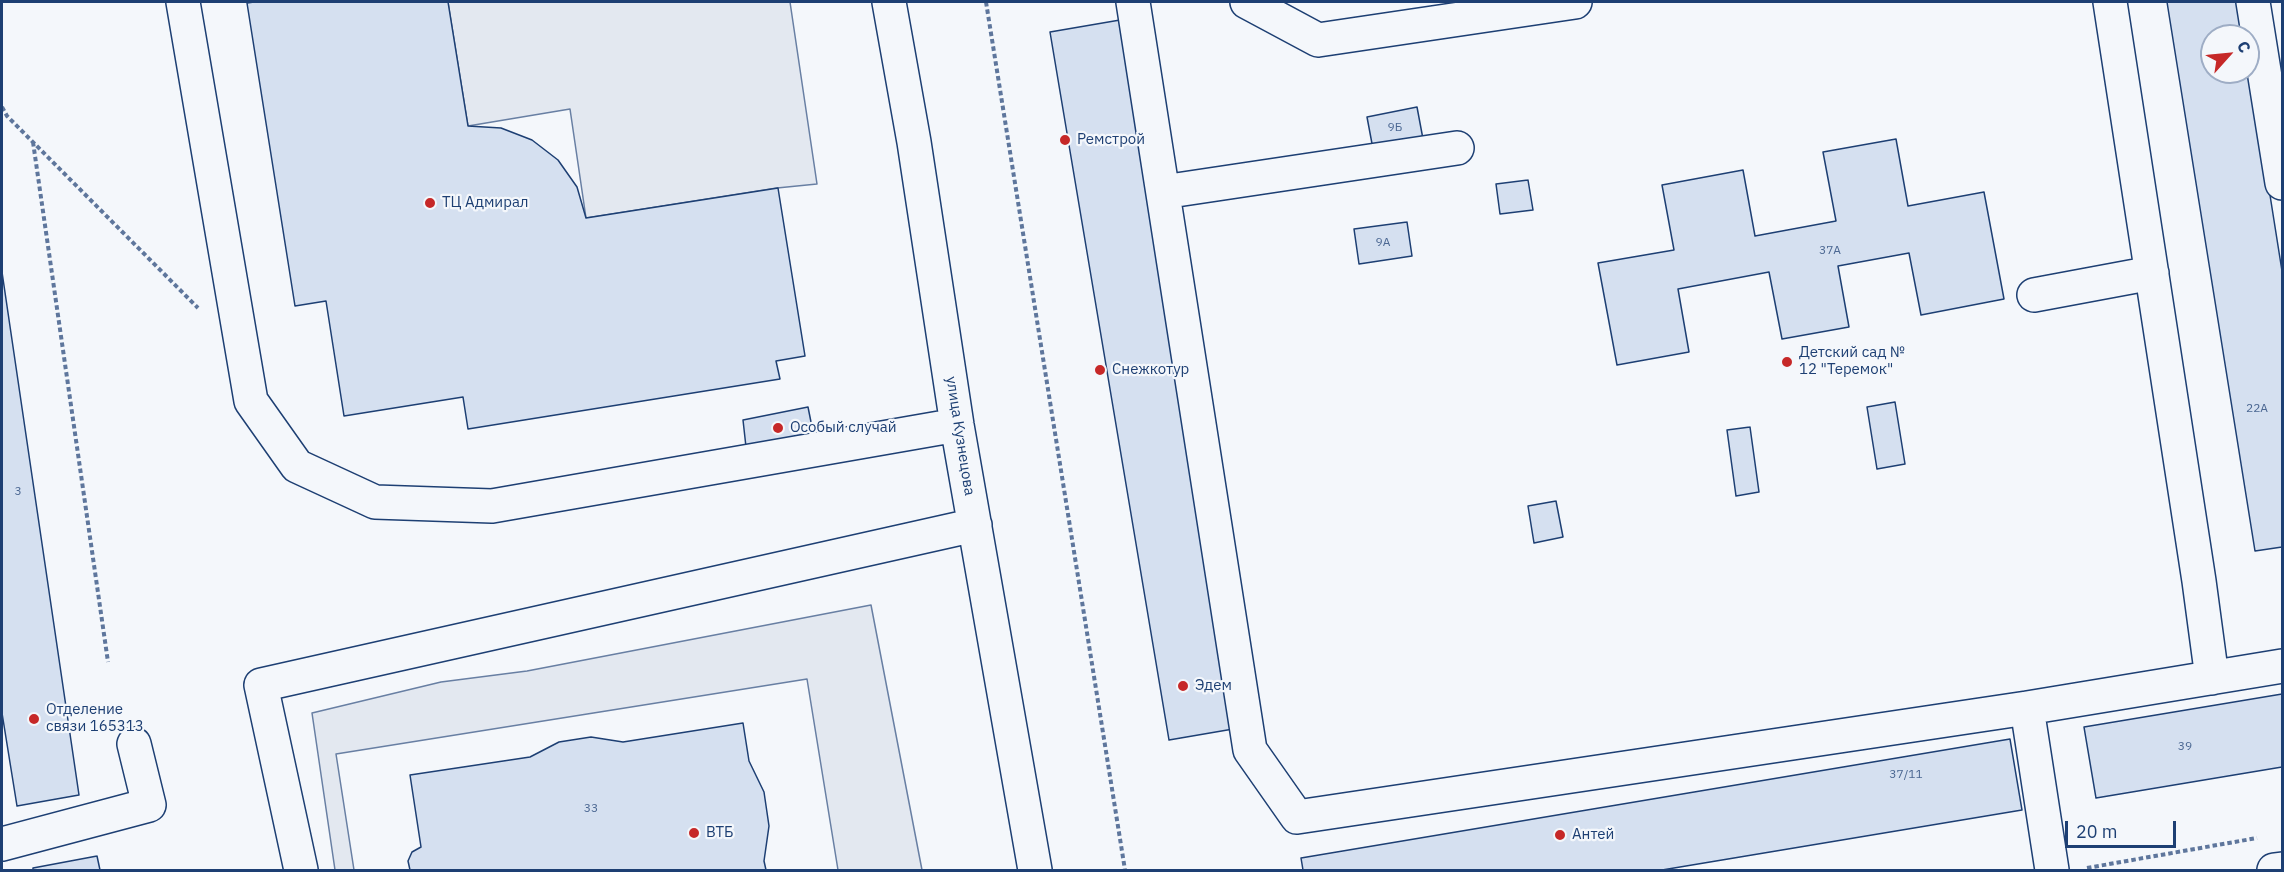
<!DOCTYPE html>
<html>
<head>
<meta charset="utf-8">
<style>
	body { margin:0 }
	#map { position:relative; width:2284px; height:872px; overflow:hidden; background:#f4f7fb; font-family:"IBM Plex Sans",sans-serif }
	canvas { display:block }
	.frame { position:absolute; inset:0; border:3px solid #1d3f73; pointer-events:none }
	.north { position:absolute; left:2200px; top:24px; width:60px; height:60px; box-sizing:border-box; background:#f4f7fb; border:2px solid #9eadc5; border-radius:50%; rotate:63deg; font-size:16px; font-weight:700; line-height:24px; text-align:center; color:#1d3f73 }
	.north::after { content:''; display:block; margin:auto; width:21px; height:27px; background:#c62828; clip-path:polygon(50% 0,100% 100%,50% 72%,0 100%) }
	.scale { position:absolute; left:2065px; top:821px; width:111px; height:27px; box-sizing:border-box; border:3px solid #1d3f73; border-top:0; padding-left:8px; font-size:18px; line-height:21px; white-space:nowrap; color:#1d3f73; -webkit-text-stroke:4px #f4f7fb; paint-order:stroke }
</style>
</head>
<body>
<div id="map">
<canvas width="2284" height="872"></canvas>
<div class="frame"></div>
<div class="north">С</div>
<div class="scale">20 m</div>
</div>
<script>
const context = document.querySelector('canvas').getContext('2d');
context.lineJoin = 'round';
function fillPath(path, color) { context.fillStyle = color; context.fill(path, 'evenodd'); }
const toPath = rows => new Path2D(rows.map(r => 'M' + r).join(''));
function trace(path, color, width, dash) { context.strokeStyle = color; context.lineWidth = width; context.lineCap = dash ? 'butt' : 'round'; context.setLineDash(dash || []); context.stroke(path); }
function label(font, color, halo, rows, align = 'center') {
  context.font = font + ' "IBM Plex Sans",sans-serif'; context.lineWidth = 4.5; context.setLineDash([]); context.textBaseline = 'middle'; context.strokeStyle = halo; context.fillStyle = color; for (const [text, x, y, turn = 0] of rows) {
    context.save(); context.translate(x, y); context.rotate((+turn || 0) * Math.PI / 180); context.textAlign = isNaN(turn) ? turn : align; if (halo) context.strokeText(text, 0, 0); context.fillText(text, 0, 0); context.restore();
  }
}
const parking = toPath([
	[448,2,790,2,817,184,777,188,586,218,570,109,468,126,448,2],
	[871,605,922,870,838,870,807,679,336,754,354,870,335,870,312,713,441,682,527,671,871,605]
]);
const building = toPath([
	[254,2,448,2,468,126,501,128,532,140,558,160,577,187,586,218,778,188,805,356,776,361,780,379,468,429,463,397,344,416,326,301,295,306,247,3,254,2],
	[2167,2,2239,2,2245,36,2212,36,2212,72,2248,72,2248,56,2282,271,2282,547,2255,551,2167,2],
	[1120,20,1239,728,1169,740,1050,32,1120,20],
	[1417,107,1423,139,1373,149,1367,117,1417,107],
	[1896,139,1908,206,1984,192,2004,299,1921,315,1909,253,1838,266,1849,327,1782,339,1769,272,1678,289,1689,352,1617,365,1598,263,1674,250,1662,185,1743,170,1755,236,1836,221,1823,152,1896,139],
	[1528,180,1533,210,1500,214,1496,184,1528,180],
	[1407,222,1412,256,1359,264,1354,229,1407,222],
	[2,272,79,795,17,806,2,713,2,272],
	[1895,402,1905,464,1877,469,1867,407,1895,402],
	[808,407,814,437,746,447,743,420,808,407],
	[1750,427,1759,492,1736,496,1727,430,1750,427],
	[1556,501,1563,537,1534,543,1528,506,1556,501],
	[2282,694,2282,767,2096,798,2084,727,2282,694],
	[743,723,749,761,764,792,769,826,764,861,766,870,410,870,408,861,412,852,421,847,410,775,530,757,559,742,591,737,623,742,743,723],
	[2010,739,2022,810,1662,870,1303,870,1301,858,2010,739],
	[97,856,100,870,33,870,33,868,97,856]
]);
const path = toPath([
	[986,2,1125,870],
	[2,107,7,116,198,308],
	[33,142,108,662],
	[2087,868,2257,838]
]);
const minor = toPath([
	[183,2,251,401,297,466,375,502,492,506,957,425],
	[889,2,914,142,957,425,1035,870],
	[1133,2,1250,750,1297,817,2027,708,2282,666],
	[1247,2,1318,40,1575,2],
	[2110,2,2199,581,2212,678],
	[2253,2,2282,183],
	[1163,192,1457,148],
	[2034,295,2152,273],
	[2027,708,2052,870],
	[2,844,149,805,134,744],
	[301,870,261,685,975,525],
	[2274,870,2282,869]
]);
const markers = [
	[1065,140,6,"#c62828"],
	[430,203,6,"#c62828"],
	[1787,362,6,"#c62828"],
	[1100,370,6,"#c62828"],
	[778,428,6,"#c62828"],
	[1183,686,6,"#c62828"],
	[34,719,6,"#c62828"],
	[694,833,6,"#c62828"],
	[1560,835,6,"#c62828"]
];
const numberNames = [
	["9Б",1395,128],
	["9А",1383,243],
	["37А",1830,251],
	["22А",2257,409],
	["3",18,492],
	["39",2185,747],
	["37/11",1906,775],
	["33",591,809]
];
const poiNames = [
	["Ремстрой",1077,140],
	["ТЦ Адмирал",442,203],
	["Детский сад №",1799,353],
	["12 \"Теремок\"",1799,370],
	["Снежкотур",1112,370],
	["Особый случай",790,428],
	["Эдем",1195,686],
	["Отделение",46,710],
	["связи 165313",46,727],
	["ВТБ",706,833],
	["Антей",1572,835]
];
const streetNames = [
	["улица Кузнецова",960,436,81]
];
fillPath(parking, '#e3e8f0');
trace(parking, '#687fa3', 1.5);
fillPath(building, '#d5e0f0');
trace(building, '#1d3f73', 1.5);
trace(minor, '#1d3f73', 36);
trace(path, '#5e769c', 4, [4.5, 3]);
trace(minor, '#f4f7fb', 33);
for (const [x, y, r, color] of markers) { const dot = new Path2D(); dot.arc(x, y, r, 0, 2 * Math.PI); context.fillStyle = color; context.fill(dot); trace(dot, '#f4f7fb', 2); }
label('12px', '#4b6792', null, numberNames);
label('15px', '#1d3f73', '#f4f7fb', poiNames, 'left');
label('15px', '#1d3f73', '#f4f7fb', streetNames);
</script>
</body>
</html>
